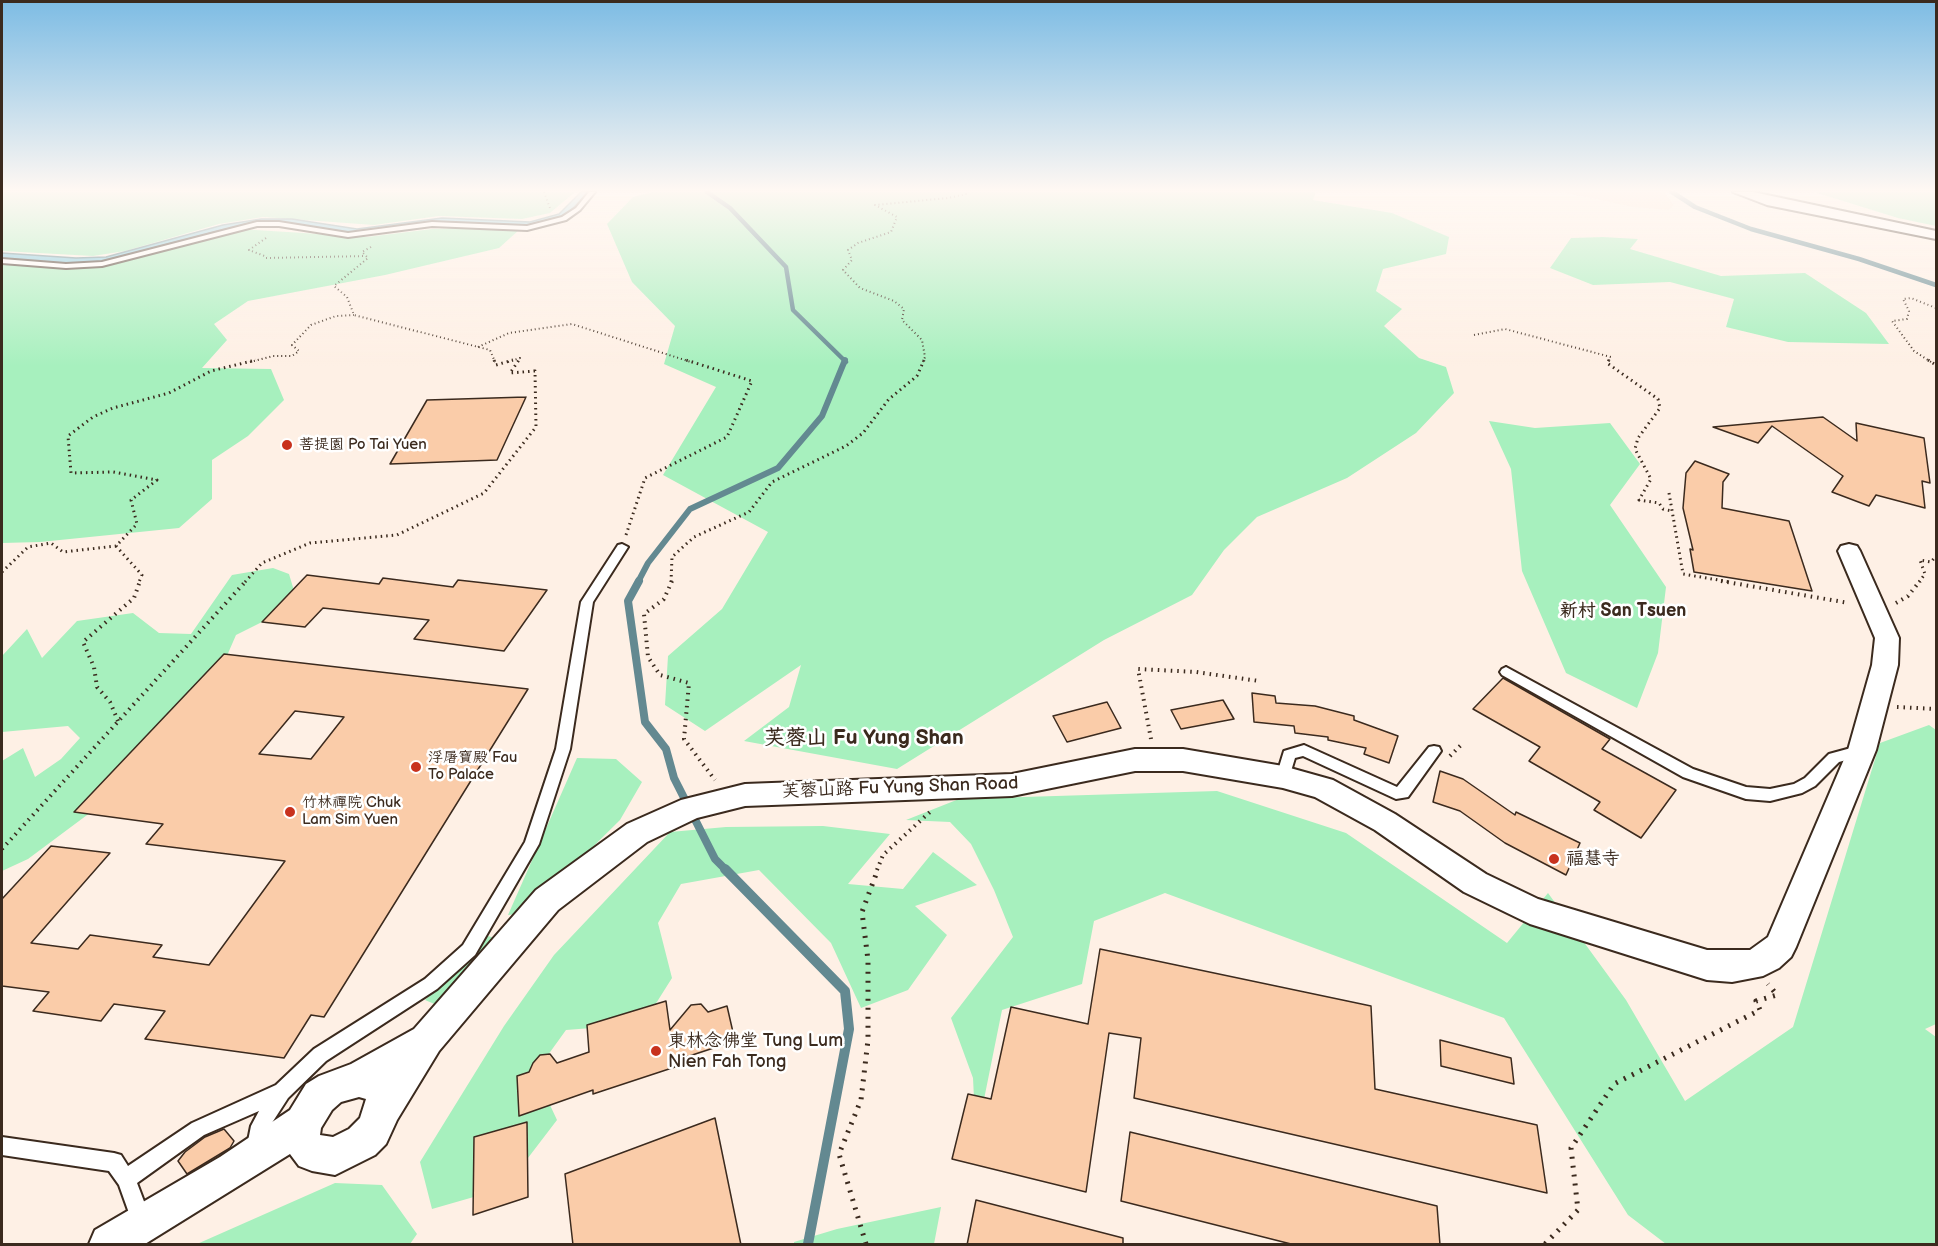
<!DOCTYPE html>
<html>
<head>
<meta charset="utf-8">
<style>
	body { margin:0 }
	#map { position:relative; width:1938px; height:1246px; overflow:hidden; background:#fef0e5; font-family:"Balsamiq Sans",sans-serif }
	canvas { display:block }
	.frame { position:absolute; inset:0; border:3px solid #3b2a1e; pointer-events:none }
</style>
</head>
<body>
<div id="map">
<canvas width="1938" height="1246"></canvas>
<div class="frame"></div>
</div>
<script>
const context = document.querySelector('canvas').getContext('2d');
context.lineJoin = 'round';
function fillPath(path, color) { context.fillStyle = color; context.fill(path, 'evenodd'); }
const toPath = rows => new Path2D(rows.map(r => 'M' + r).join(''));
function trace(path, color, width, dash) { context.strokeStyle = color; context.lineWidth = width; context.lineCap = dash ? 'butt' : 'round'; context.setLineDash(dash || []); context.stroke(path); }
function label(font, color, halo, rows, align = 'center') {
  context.font = font + ' "Balsamiq Sans","LXGW WenKai TC",sans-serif'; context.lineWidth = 5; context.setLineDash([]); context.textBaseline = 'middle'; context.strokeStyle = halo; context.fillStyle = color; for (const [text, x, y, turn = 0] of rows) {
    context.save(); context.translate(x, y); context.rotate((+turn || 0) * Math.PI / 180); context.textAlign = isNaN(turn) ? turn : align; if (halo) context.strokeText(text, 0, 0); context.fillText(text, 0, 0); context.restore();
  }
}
const built = toPath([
	[1562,192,1664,192,1674,205,1669,210,1633,207]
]);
const green = toPath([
	[2,192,575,192,550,213,522,219,439,216,374,225,263,217,219,224,125,251,93,256,2,251],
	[653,192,1316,192,1313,200,1392,213,1449,237,1446,254,1383,269,1376,291,1402,309,1384,326,1419,358,1446,367,1454,393,1416,433,1347,478,1257,517,1224,550,1192,595,1104,640,897,769,744,741,789,707,801,665,705,731,665,705,668,656,722,609,768,532,663,475,716,387,664,364,675,326,632,282,607,224,633,197],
	[1814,192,1936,192,1936,226,1898,218],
	[468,228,519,230,499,248,385,275,248,301,214,324,227,340,202,368,271,369,284,400,248,436,212,460,212,499,179,528,40,542,2,543,2,263,70,268,110,265,240,229,367,237,432,229],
	[1603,237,1638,239,1630,249,1721,276,1805,273,1866,313,1889,344,1788,342,1726,327,1734,299,1670,282,1593,285,1550,268,1571,238],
	[1489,421,1535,428,1610,423,1640,464,1610,505,1666,587,1658,653,1637,708,1566,673,1522,571,1511,469],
	[273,568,289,574,298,604,236,635,219,674,126,786,28,859,2,871,2,761,23,748,35,777,61,759,80,738,68,726,2,732,2,656,27,629,42,658,77,621,133,613,159,633,191,634,232,575],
	[1929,725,1936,730,1936,1024,1925,1029,1936,1037,1936,1244,1666,1244,1628,1215,1504,1018,1165,893,1094,921,1082,984,1002,1010,976,1139,973,1078,951,1018,1013,937,994,890,971,844,950,822,906,820,959,799,1217,791,1346,833,1507,943,1548,893,1626,1000,1685,1101,1793,1027,1880,743],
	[577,758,616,759,642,782,620,820,526,913,508,915],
	[823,826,890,834,848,884,903,889,933,852,977,885,915,906,947,935,908,990,861,1008,831,943,759,870,681,884,658,923,672,978,643,1024,566,1030,535,1073,557,1120,505,1188,432,1209,420,1162,504,1026,554,955,670,832,726,827],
	[488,936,507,942,444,1008,425,1000],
	[335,1183,382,1185,417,1234,410,1244,197,1244],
	[941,1207,934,1244,794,1244,794,1242,837,1229]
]);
const water = toPath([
	[581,192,589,192,566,215,530,226,434,222,354,233,264,223,226,229,95,263,69,264,2,259,2,253,76,258,106,257,223,225,261,219,292,219,357,229,442,218,530,222,559,214,581,192]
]);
const streamFar3 = toPath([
	[707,192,730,208,786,267,793,310,846,362],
	[1672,192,1695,207,1751,229,1859,259,1936,285]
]);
const streamFar2 = toPath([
	[638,582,648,563,690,509,778,468,822,416,845,360]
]);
const streamFar1 = toPath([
	[639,581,628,601,645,722,666,749,674,778,715,859,726,870]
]);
const stream = toPath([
	[725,869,845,991,849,1029,808,1244]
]);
const building = toPath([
	[526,397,497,460,390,464,427,400,526,397],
	[1823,417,1857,441,1856,423,1924,438,1930,483,1922,481,1925,508,1876,495,1869,506,1832,492,1843,476,1772,426,1758,443,1713,427,1823,417],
	[1695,461,1729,474,1723,482,1722,508,1789,521,1812,591,1694,572,1690,549,1693,550,1683,508,1686,473,1695,461],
	[307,575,379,584,383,578,453,587,458,580,547,590,504,651,414,639,429,620,323,608,305,627,262,622,307,575],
	[224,654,528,689,324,1017,311,1015,284,1058,145,1039,165,1011,114,1004,101,1021,33,1011,49,992,2,986,2,899,51,846,110,853,31,943,78,949,90,935,162,945,153,957,209,965,285,861,146,844,163,824,74,812,224,654],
	[295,711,344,717,311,759,259,754,295,711],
	[1503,678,1610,739,1602,749,1676,790,1641,838,1594,810,1600,802,1529,761,1540,747,1473,709,1503,678],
	[1252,693,1275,696,1276,703,1315,706,1354,716,1354,720,1398,736,1389,763,1364,754,1366,748,1328,740,1328,737,1295,733,1294,726,1254,722,1252,693],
	[1223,700,1234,719,1181,729,1171,710,1223,700],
	[1107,702,1121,728,1067,742,1053,716,1107,702],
	[1440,771,1463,779,1515,815,1516,812,1580,843,1566,875,1505,843,1460,811,1433,802,1440,771],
	[1100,949,1371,1006,1375,1089,1537,1125,1547,1193,1134,1098,1141,1038,1109,1033,1086,1192,952,1159,968,1094,991,1099,1011,1007,1088,1024,1100,949],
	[666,1001,670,1030,691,1005,701,1004,708,1012,727,1006,735,1041,674,1061,675,1067,593,1094,593,1090,519,1116,517,1076,529,1072,533,1063,540,1055,550,1054,557,1063,589,1052,587,1025,666,1001],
	[1440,1040,1511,1058,1514,1084,1441,1066,1440,1040],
	[715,1118,741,1245,573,1245,565,1174,715,1118],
	[527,1122,528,1197,473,1215,474,1137,527,1122],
	[224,1129,234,1141,230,1148,187,1174,178,1161,185,1152,205,1137,224,1129],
	[1130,1132,1437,1206,1440,1245,1295,1245,1121,1201,1130,1132],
	[976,1200,1123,1238,1123,1245,967,1245,976,1200]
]);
const pathFar3 = toPath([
	[544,192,550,208],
	[266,238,249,250,267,257],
	[371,247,362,252,368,258,334,286,347,297,354,315,490,350,495,362],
	[266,258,366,256],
	[1474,335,1505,329,1611,357,1608,362],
	[478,347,509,333,572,324,691,362],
	[250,362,273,356,292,356,299,351,292,345,311,325,336,316,354,315],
	[508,362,520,358,518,362],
	[923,362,925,357,922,340,902,320,904,309,894,301,860,288,843,270,852,260,848,250,858,243,891,232,897,217,875,205,948,198,966,194,964,192],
	[1931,362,1914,351,1892,321,1907,319,1909,311,1903,299,1911,298,1936,308]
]);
const pathFar2 = toPath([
	[494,360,496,365,513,360],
	[1609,360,1607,363,1658,399,1660,408,1638,438,1635,449,1651,479,1639,500,1659,503,1663,509,1672,511],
	[1928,360,1936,365],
	[1669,493,1683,574,1730,582],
	[626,535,645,478,727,437,752,381,686,360],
	[116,546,142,575,139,582],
	[2,572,28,547,51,543,63,552,116,546,137,524,131,500,157,480,113,472,71,473,68,436,93,417,113,408,169,393,211,371,256,360],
	[245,582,262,563,310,543,397,535,484,493,536,427,535,371,510,373,519,360],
	[671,582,672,557,694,537,749,512,772,482,846,446,863,433,889,399,917,376,924,360],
	[1919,582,1925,574,1920,560,1931,562,1936,556]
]);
const pathFar1 = toPath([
	[672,581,664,599,644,614,648,657,660,675,689,683,684,739,715,780],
	[1721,581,1849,603],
	[1896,603,1908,596,1920,581],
	[1897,707,1936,709],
	[118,721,110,702,97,687,94,667,83,642,134,598,140,581],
	[1151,739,1138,669,1196,672,1259,681],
	[1450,756,1461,745],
	[2,849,246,581],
	[877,870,883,855,931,811]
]);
const path = toPath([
	[866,1244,839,1154,861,1100,868,1040,868,960,862,912,878,869],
	[1545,1244,1578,1210,1571,1148,1614,1084,1760,1010,1756,1001,1777,995,1768,984]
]);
const service = toPath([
	[589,192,595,192,580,210,566,220,527,230,432,226,348,237,279,226,257,226,102,266,66,268,2,263,2,259,66,264,102,262,257,222,279,222,348,233,432,222,527,226,562,217,576,208,589,192],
	[622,544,628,547,593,602,570,749,539,844,475,955,437,989,326,1061,288,1098,268,1129,262,1152,256,1155,250,1152,247,1146,251,1126,259,1111,204,1135,137,1183,151,1220,148,1227,141,1230,134,1227,119,1185,109,1171,2,1155,2,1137,114,1153,121,1155,128,1166,192,1123,276,1085,314,1049,425,979,463,945,525,842,556,749,581,602,618,545,622,544],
	[1506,667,1693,769,1746,787,1770,789,1794,784,1805,778,1829,754,1862,745,1867,746,1869,750,1867,754,1839,762,1815,786,1802,793,1770,801,1746,799,1683,777,1502,675,1500,672,1502,669,1506,667],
	[1304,745,1397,787,1429,747,1434,746,1439,747,1441,751,1408,797,1396,799,1303,756,1295,758,1288,781,1283,782,1278,781,1276,777,1284,751,1304,745]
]);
const minor = toPath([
	[1733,192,1753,192,1936,231,1936,239,1767,205,1733,192],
	[1849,544,1857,546,1860,551,1899,638,1898,665,1876,750,1796,947,1791,957,1779,968,1763,976,1732,982,1707,980,1530,924,1464,892,1375,830,1315,797,1283,788,1183,771,1135,771,1012,796,745,806,697,818,647,842,558,910,439,1051,397,1120,386,1144,375,1155,335,1175,312,1171,299,1166,290,1154,145,1244,89,1244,95,1230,220,1157,290,1110,306,1084,319,1076,351,1064,414,1029,536,890,627,824,681,800,745,784,1012,774,1135,749,1183,749,1283,766,1333,780,1395,814,1486,874,1538,899,1707,950,1750,950,1768,937,1848,750,1872,665,1875,638,1838,551,1841,546,1849,544],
	[359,1097,366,1099,360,1118,349,1129,333,1137,320,1135,321,1128,332,1110,341,1102,359,1097]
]);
const markers = [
	[287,445,6,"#c8321e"],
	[416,767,6,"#c8321e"],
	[290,812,6,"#c8321e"],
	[1554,859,6,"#c8321e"],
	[656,1051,6,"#c8321e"]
];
const poiNames = [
	["菩提園 Po Tai Yuen",299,445],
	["浮屠寶殿 Fau",428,758],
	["To Palace",428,775],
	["竹林禪院 Chuk",302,803],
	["Lam Sim Yuen",302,820]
];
const quarterNames = [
	["新村 San Tsuen",1623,611]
];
const nearStreetnames = [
	["芙蓉山路 Fu Yung Shan Road",900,788,-2]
];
const nearPoinames = [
	["福慧寺",1566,859],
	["東林念佛堂 Tung Lum",668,1041],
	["Nien Fah Tong",668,1062]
];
const districtNames = [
	["芙蓉山 Fu Yung Shan",864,739]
];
fillPath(built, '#fde5d3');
fillPath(green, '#a7f0be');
fillPath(water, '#7ec8de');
trace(water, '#638991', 1.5);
trace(streamFar3, '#638991', 4.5);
trace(streamFar2, '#638991', 6);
trace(streamFar1, '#638991', 8);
trace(stream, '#638991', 10);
fillPath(building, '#facca9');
trace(building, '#3b2a1e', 1.5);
trace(service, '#3b2a1e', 4);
trace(minor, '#3b2a1e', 4);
trace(pathFar3, '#3b2a1e', 2, [1, 3]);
trace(pathFar2, '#3b2a1e', 3, [1.5, 4]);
trace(pathFar1, '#3b2a1e', 4, [1.5, 5]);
trace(path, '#3b2a1e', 5, [2, 7]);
fillPath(service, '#fff');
fillPath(minor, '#fff');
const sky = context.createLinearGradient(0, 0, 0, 366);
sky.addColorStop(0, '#7dbce4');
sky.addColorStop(0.52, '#fff8f3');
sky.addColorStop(1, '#fff8f300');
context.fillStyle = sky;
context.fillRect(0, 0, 1938, 366);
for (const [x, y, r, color] of markers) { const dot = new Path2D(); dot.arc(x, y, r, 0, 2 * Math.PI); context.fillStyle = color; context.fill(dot); trace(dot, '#fff', 2); }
label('15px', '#3b2a1e', '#fff', poiNames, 'left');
label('bold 18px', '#3b2a1e', '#fff', quarterNames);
label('18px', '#3b2a1e', '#fff', nearStreetnames);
label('18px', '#3b2a1e', '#fff', nearPoinames, 'left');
label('bold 21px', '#3b2a1e', '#fff', districtNames);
</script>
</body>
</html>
